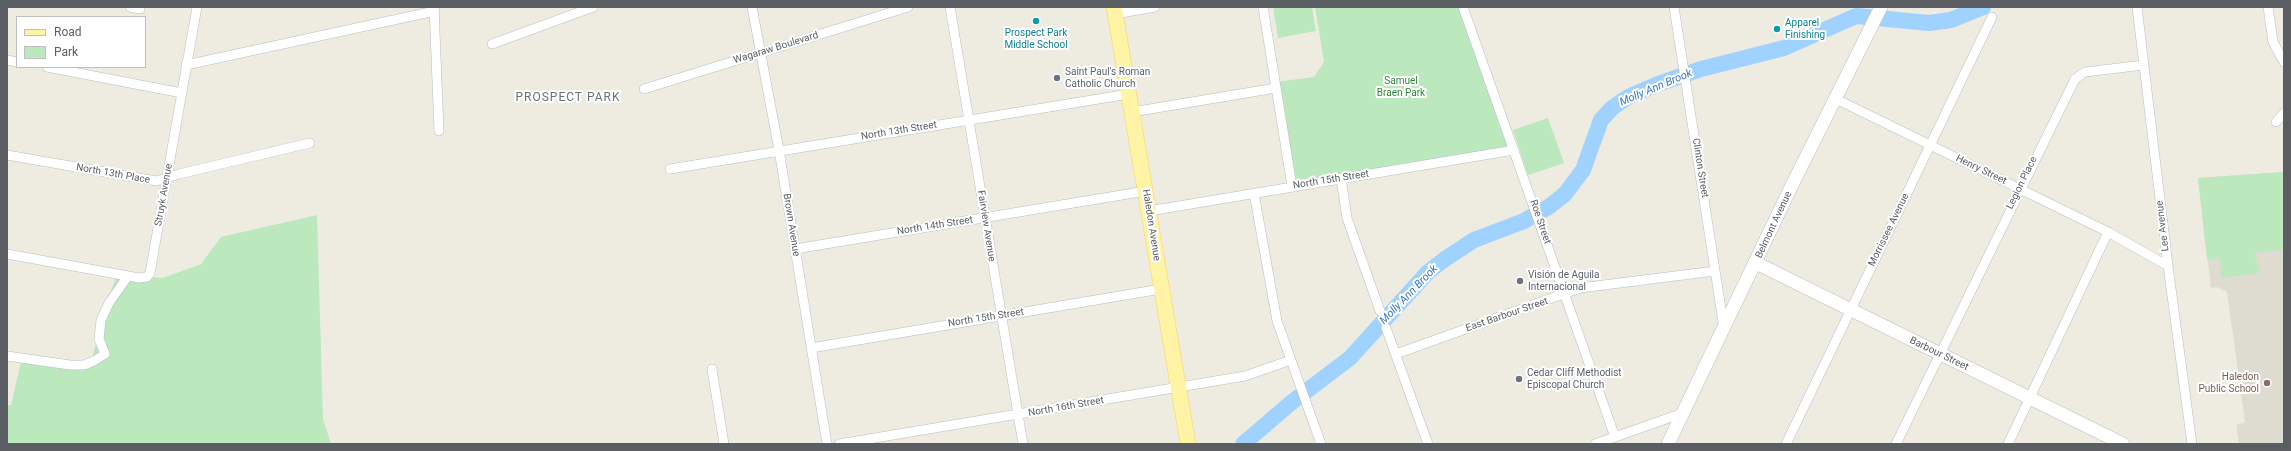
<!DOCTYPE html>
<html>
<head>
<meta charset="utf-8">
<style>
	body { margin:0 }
	#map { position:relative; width:2291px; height:451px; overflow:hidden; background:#eeece1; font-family:Roboto,sans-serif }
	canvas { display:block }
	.frame { position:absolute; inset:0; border:8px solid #5a5e63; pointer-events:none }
	.legend { position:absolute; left:16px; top:16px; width:130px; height:52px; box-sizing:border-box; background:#fff; border:1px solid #bdbfc1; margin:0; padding:5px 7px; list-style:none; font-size:12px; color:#5a5e63 }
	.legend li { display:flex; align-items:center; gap:8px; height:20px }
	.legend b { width:20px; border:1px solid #bdbfc1 }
</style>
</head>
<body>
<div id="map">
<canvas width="2291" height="451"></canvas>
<div class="frame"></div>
<ul class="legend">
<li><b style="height:5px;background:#fff4a5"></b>Road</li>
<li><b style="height:11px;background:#bbe8bd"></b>Park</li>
</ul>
</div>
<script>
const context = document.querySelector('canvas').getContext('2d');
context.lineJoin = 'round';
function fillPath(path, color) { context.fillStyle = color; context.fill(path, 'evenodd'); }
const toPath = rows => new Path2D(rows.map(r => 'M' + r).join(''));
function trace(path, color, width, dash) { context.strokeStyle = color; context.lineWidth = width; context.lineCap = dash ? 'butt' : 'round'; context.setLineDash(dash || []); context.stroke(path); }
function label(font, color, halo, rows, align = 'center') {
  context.font = font + ' Roboto,sans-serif'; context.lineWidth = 4; context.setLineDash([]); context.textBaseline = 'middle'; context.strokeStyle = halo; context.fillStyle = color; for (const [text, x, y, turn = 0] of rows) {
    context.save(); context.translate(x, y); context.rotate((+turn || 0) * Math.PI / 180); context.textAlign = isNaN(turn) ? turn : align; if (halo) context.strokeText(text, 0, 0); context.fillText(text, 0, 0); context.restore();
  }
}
const education = toPath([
	[2284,172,2284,444,2239,444,2236,425,2245,422,2227,292,2217,287,2211,288,2198,178]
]);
const green = toPath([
	[1273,7,1312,7,1316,31,1278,38],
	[1315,7,1463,7,1513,150,1291,187,1275,82,1314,77,1324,62],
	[1548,118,1564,163,1528,175,1513,130],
	[2284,172,2284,249,2255,253,2259,273,2222,278,2220,258,2207,260,2198,178],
	[317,215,323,419,331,444,7,444,7,405,11,405,22,358,91,361,116,275,163,278,201,264,221,237]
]);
const river = toPath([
	[1243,444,1292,402,1350,358,1428,272,1445,259,1474,240,1524,221,1550,206,1565,194,1583,170,1601,120,1612,108,1628,97,1658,84,1701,69,1784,48,1856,16,1929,23,1951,20,1983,7]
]);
const street = toPath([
	[130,7,140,9],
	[434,7,439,131],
	[752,7,779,150,827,444],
	[950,7,1023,444],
	[1263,7,1292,186],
	[1463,7,1615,437],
	[1674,7,1724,328],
	[2137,7,2168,266,2192,444],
	[2268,7,2273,42,2284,62],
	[1115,14,1155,7],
	[492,44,593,7],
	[7,60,17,62],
	[186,65,435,11],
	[47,67,182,93],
	[644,89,908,7],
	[1836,99,2108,232,2168,266],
	[1132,112,1276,88],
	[2276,122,2284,113],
	[7,155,156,181,179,174,310,143],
	[670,169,1129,94],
	[1341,178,1347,218,1380,311],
	[1254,193,1277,321,1321,444],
	[1149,211,1514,150],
	[795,249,1146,191],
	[7,254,139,278,147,277,150,273,197,7],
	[1386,328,1428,444],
	[811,348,1161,289],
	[1396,354,1580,288,1715,271],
	[7,356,70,365,84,365,94,361,105,354,99,339,101,320,109,303,128,276],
	[712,369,724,444],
	[839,444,1245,376,1291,360],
	[1595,444,1683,413],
	[1786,444,1992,17],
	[1896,444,2075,79,2085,72,2144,65],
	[2008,444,2108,232]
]);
const secondary = toPath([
	[1756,263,2123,444],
	[1668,444,1792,185,1881,7]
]);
const primary = toPath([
	[1114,7,1188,444]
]);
const markers = [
	[1036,21,4,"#0f9aa8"],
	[1777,29,4,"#0f9aa8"],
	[1057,78,4,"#6b7280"],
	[1520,281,4,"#6b7280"],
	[1519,379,4,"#6b7280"],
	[2267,383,4,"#8d6e63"]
];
const cultureNames = [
	["Apparel",1785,23],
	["Finishing",1785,35],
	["Prospect Park",1036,33,"center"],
	["Middle School",1036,45,"center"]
];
const streetNames = [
	["Wagaraw Boulevard",776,48,-17],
	["North 13th Street",899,131,-9],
	["Clinton Street",1700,168,81],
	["Henry Street",1981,170,26],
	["North 13th Place",113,174,10],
	["North 15th Street",1331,180,-9],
	["Legion Place",2022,183,-64],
	["Struyk Avenue",164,195,-80],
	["Roe Street",1540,222,71],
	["Brown Avenue",791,225,81],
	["Haledon Avenue",1151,225,81],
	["Belmont Avenue",1774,225,-65],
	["North 14th Street",935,226,-9],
	["Fairview Avenue",986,226,81],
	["Lee Avenue",2163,226,-97],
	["Morrissee Avenue",1889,230,-64],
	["East Barbour Street",1507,315,-19],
	["North 15th Street",986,318,-9],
	["Barbour Street",1939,354,26],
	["North 16th Street",1066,407,-10]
];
const worshipNames = [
	["Saint Paul's Roman",1065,72],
	["Catholic Church",1065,84],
	["Visión de Aguila",1528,275],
	["Internacional",1528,287],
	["Cedar Cliff Methodist",1527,373],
	["Episcopal Church",1527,385]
];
const parkNames = [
	["Samuel",1401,81],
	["Braen Park",1401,93]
];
const educationNames = [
	["Haledon",2259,377],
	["Public School",2259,389]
];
const waterNames = [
	["Molly Ann Brook",1656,88,-23],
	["Molly Ann Brook",1409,295,-46]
];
const quarterNames = [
	["PROSPECT PARK",568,98]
];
fillPath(education, '#dedbd0');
fillPath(green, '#bbe8bd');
trace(river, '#a0d2ff', 16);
trace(street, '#b9bcc1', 10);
trace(secondary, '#babdc4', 14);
trace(primary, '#fbd14d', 16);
trace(street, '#fff', 9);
trace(secondary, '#fff', 13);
trace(primary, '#fff4a5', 15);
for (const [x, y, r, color] of markers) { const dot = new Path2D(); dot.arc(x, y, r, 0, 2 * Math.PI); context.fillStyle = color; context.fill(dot); trace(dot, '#fff', 1.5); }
label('10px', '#0d838f', '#fff', cultureNames, 'left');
label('10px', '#5a5e63', '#fff', streetNames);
label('10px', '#5b616d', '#fff', worshipNames, 'left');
label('10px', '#2e8636', '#fff', parkNames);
label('10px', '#785e54', '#fff', educationNames, 'right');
label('italic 11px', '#3876c2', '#fff', waterNames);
context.letterSpacing = '1px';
label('12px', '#6b7075', '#fff', quarterNames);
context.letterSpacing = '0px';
</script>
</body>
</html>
